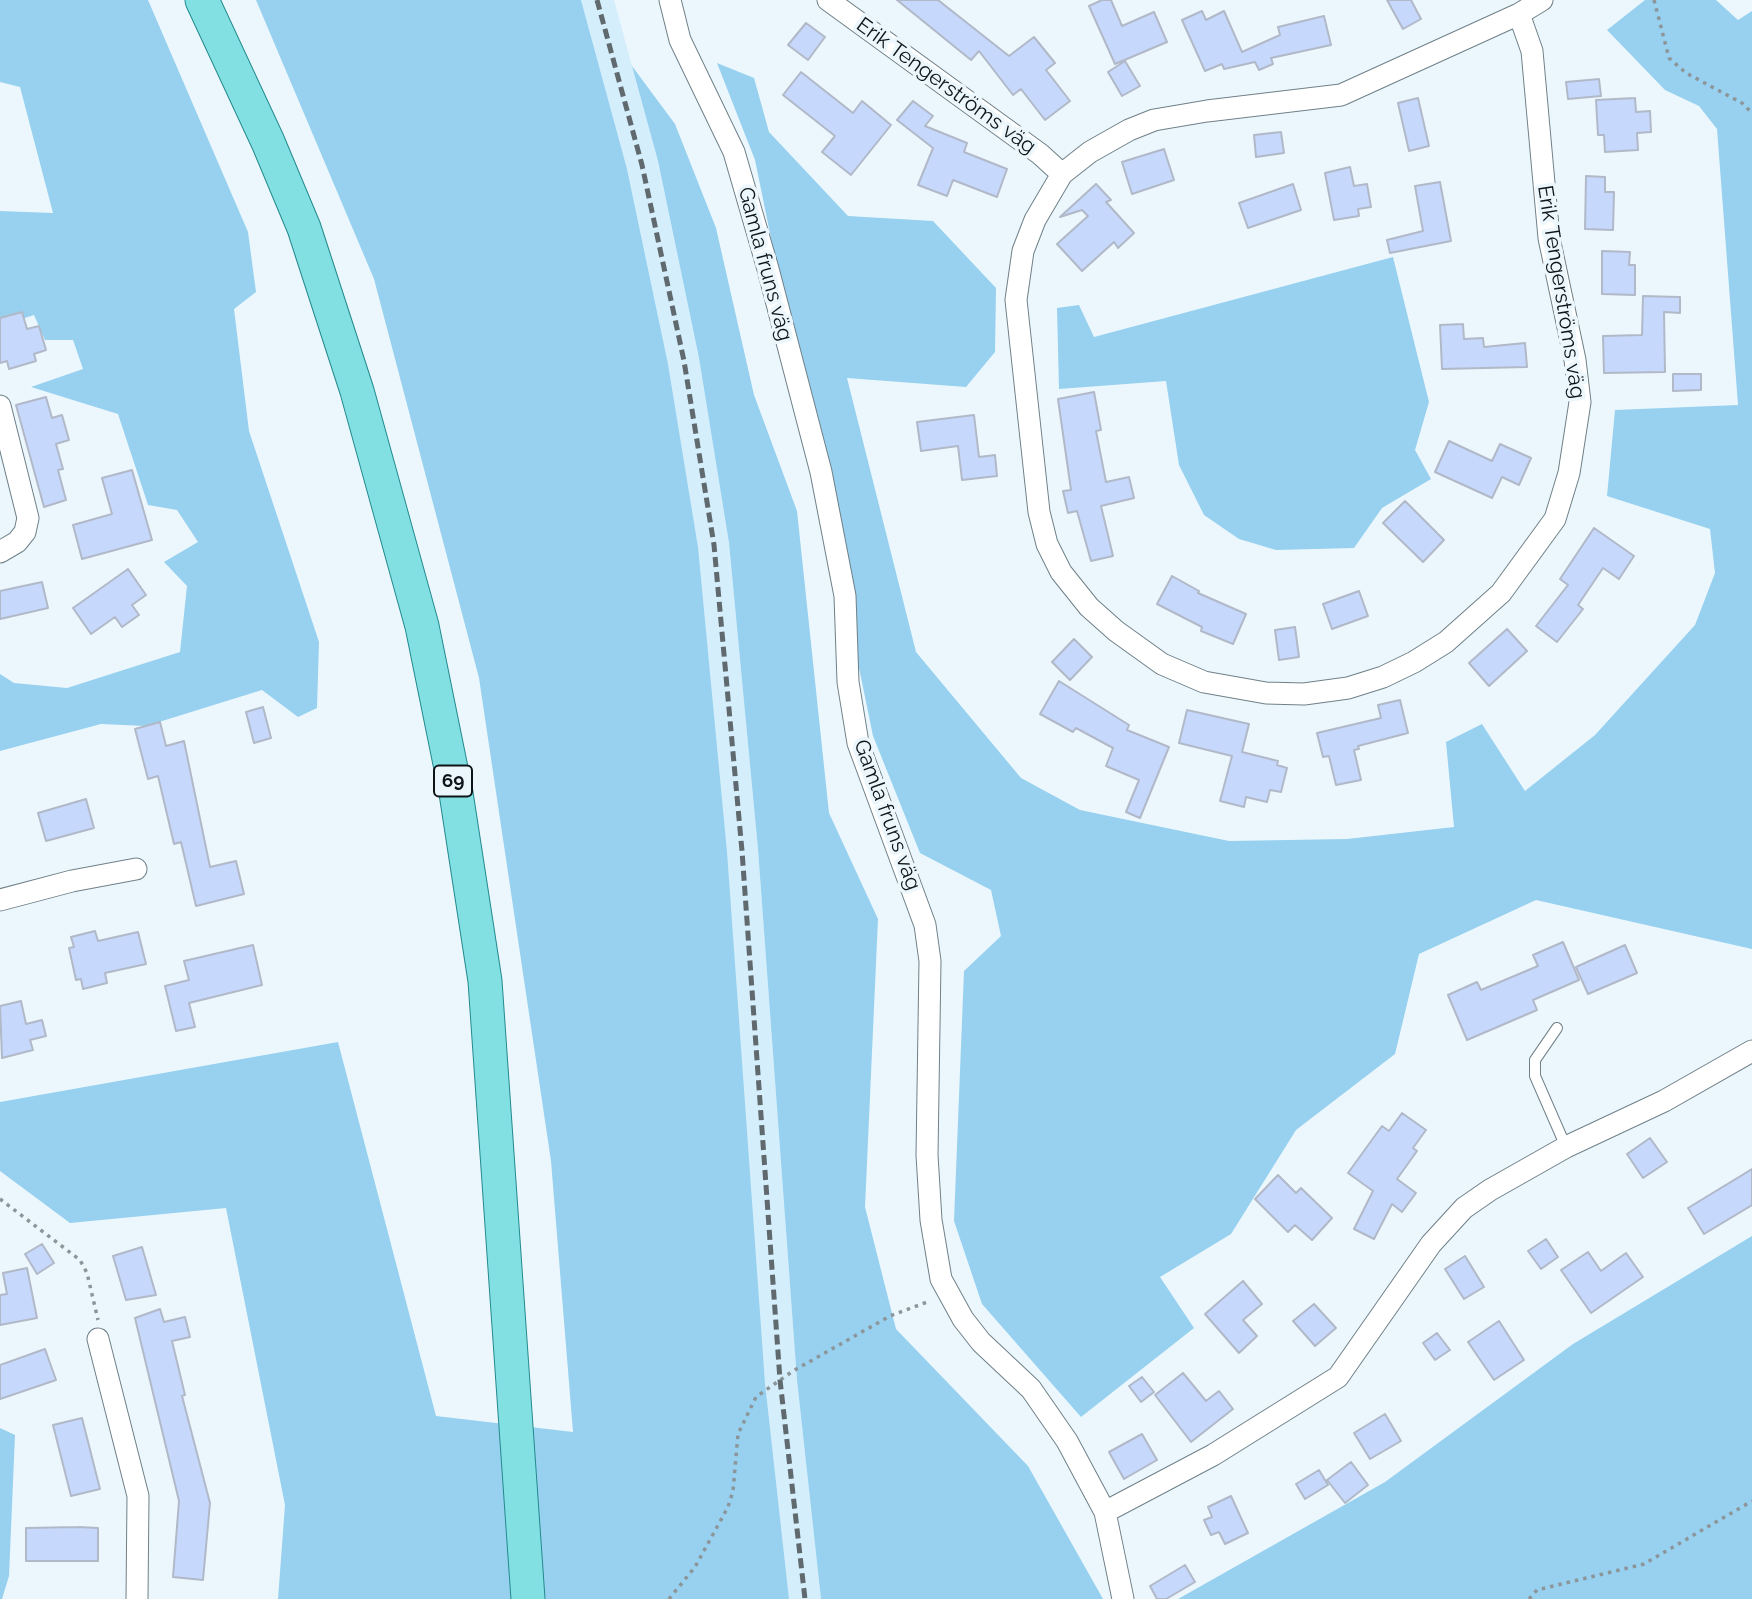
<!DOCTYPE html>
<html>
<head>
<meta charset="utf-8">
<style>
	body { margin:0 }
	canvas { display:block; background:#ecf7fd }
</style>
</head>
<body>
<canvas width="1752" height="1599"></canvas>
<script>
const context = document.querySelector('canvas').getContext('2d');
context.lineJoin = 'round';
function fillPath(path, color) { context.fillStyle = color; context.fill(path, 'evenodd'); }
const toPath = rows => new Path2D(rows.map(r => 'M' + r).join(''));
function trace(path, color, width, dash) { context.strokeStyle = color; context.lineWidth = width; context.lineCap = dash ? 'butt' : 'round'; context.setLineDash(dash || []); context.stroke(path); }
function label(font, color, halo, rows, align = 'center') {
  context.font = font + ' Raleway,sans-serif'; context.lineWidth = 7; context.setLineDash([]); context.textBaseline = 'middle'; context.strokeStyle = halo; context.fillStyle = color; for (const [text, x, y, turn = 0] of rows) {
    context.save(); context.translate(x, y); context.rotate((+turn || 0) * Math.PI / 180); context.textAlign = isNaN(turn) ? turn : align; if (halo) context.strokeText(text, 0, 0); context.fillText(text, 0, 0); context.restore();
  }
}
const built = toPath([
	[581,0,614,0,632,66,658,161,699,358,729,543,758,849,797,1380,821,1599,789,1599,765,1383,698,547,668,364,627,169]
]);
const green = toPath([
	[0,0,148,0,248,232,256,292,234,309,249,431,319,642,317,708,298,717,262,690,146,726,101,724,0,751,0,674,14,683,67,688,180,652,187,586,164,562,198,542,177,510,148,505,118,414,31,387,83,369,73,340,45,340,34,315,0,326,0,211,53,213,20,87,0,82],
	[256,0,581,0,627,169,668,364,698,547,727,852,765,1383,789,1599,278,1599,285,1505,226,1208,70,1223,0,1171,0,1102,338,1042,436,1416,573,1432,551,1161,479,678,374,279],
	[1645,0,1716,0,1738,20,1752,11,1752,949,1536,900,1419,954,1395,1054,1296,1130,1231,1234,1160,1277,1194,1328,1081,1417,982,1304,954,1221,964,971,1001,936,991,890,920,853,873,736,755,160,717,63,754,78,769,132,848,216,933,221,996,288,995,352,966,387,847,378,916,652,1021,778,1080,810,1229,841,1347,839,1454,827,1446,742,1482,724,1525,791,1595,735,1695,625,1715,573,1710,529,1607,496,1615,410,1738,405,1717,129,1699,106,1665,90,1607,30],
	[632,66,675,124,716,228,754,395,797,511,829,813,878,919,865,1207,896,1329,1028,1466,1103,1599,821,1599,797,1380,758,849,729,543,699,358,658,161],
	[1393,257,1429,402,1415,450,1431,479,1382,508,1354,548,1276,550,1239,539,1204,515,1179,465,1166,381,1059,389,1057,308,1079,305,1094,337],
	[1752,1236,1752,1599,1178,1599,1385,1482,1573,1344],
	[0,1428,15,1435,9,1576,2,1599,0,1599]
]);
const building = toPath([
	[897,0,938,0,1009,56,1034,37,1055,63,1046,70,1070,101,1045,120,1021,89,1013,95,979,51,971,60,897,0],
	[1102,0,1111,0,1122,26,1154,12,1167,42,1115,64,1089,6,1102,0],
	[1387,0,1411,0,1421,19,1403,29,1387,0],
	[1202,11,1206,20,1224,11,1242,52,1280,35,1278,27,1324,16,1331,45,1271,58,1273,64,1259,70,1255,62,1224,69,1222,64,1205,71,1182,20,1202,11],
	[806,23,825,37,808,60,788,45,806,23],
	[1125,61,1140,86,1122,96,1108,72,1125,61],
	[801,72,853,113,862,101,891,125,851,175,822,152,835,136,783,95,801,72],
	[1599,79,1601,96,1568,99,1566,82,1599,79],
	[1418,98,1429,146,1409,151,1398,103,1418,98],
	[1635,98,1636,112,1650,111,1651,132,1637,133,1638,150,1605,152,1604,135,1598,135,1596,100,1635,98],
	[913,101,933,116,925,126,967,143,964,152,1007,169,997,197,953,180,947,196,918,185,933,148,897,120,913,101],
	[1281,132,1284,153,1256,157,1254,135,1281,132],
	[1164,149,1174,180,1132,194,1122,162,1164,149],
	[1350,167,1354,186,1367,184,1371,207,1358,209,1359,216,1334,220,1325,173,1350,167],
	[1586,176,1605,177,1605,192,1614,192,1613,230,1585,229,1586,176],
	[1440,182,1451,241,1390,253,1387,240,1423,231,1415,186,1440,182],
	[1096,184,1111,200,1106,202,1134,233,1118,248,1114,242,1082,271,1057,244,1088,216,1082,210,1060,217,1096,184],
	[1293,184,1301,210,1248,228,1239,203,1293,184],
	[1602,251,1630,252,1629,265,1635,265,1635,295,1602,294,1602,251],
	[1643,296,1680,297,1680,313,1664,312,1665,372,1604,373,1603,336,1642,335,1643,296],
	[22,312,27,329,39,326,46,350,34,354,36,361,9,369,7,361,0,363,0,318,22,312],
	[1463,324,1464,339,1483,338,1484,347,1525,343,1527,367,1442,369,1440,325,1463,324],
	[1673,374,1701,374,1701,390,1673,391,1673,374],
	[1094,392,1101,430,1096,431,1106,482,1129,477,1134,498,1101,506,1113,556,1091,561,1077,511,1068,513,1063,491,1071,490,1058,399,1094,392],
	[46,397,52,418,62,415,69,440,56,444,63,469,58,470,66,500,44,507,16,405,46,397],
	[974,415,979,457,995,455,997,476,962,480,958,446,921,451,917,422,974,415],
	[1449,441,1492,461,1500,444,1531,458,1519,485,1502,477,1492,498,1435,472,1449,441],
	[132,470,152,540,82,559,73,525,112,514,102,478,132,470],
	[1405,501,1444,540,1423,562,1383,523,1405,501],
	[1594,528,1634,556,1619,579,1603,568,1578,605,1583,609,1557,642,1536,626,1568,585,1560,579,1594,528],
	[128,569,146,595,132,605,139,615,122,627,115,617,91,634,73,608,128,569],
	[1172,576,1199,591,1198,593,1246,614,1233,644,1201,631,1202,627,1157,604,1172,576],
	[42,582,48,608,0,619,0,591,42,582],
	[1359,591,1368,616,1332,629,1323,604,1359,591],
	[1295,627,1299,657,1279,660,1275,630,1295,627],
	[1507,629,1527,651,1489,686,1469,663,1507,629],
	[1074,639,1092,657,1070,680,1052,662,1074,639],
	[1059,681,1129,725,1127,730,1169,747,1140,818,1126,812,1139,780,1106,766,1113,748,1076,728,1073,732,1040,714,1059,681],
	[1400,700,1408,733,1358,746,1359,749,1354,750,1361,780,1336,785,1329,756,1323,757,1317,733,1381,718,1378,705,1400,700],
	[263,707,271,738,254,743,246,712,263,707],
	[1187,710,1249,724,1242,752,1278,761,1277,765,1287,768,1281,792,1270,790,1267,802,1246,797,1244,807,1220,801,1232,756,1179,743,1187,710],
	[160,722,166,746,184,741,210,867,236,861,244,894,196,906,181,842,174,844,158,776,148,779,135,729,160,722],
	[86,799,94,828,46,841,38,813,86,799],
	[95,931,98,941,138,932,146,964,105,973,107,983,83,989,81,979,76,980,69,948,74,947,71,937,95,931],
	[1563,942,1579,980,1533,1000,1537,1010,1467,1040,1448,995,1477,982,1481,990,1538,966,1533,955,1563,942],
	[253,945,262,985,189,1003,195,1027,176,1031,165,986,189,980,184,961,253,945],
	[1625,945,1637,973,1588,994,1576,967,1625,945],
	[21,1001,26,1024,42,1020,46,1036,30,1040,33,1050,2,1058,0,1006,21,1001],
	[1402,1113,1426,1130,1413,1148,1417,1151,1397,1179,1416,1193,1402,1212,1392,1204,1374,1239,1354,1229,1373,1191,1348,1173,1382,1126,1389,1131,1402,1113],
	[1650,1138,1667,1162,1643,1178,1627,1154,1650,1138],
	[1752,1169,1752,1205,1704,1234,1688,1208,1752,1169],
	[1278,1175,1296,1193,1301,1188,1332,1218,1312,1240,1295,1225,1288,1232,1255,1199,1278,1175],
	[1546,1239,1558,1257,1541,1269,1528,1251,1546,1239],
	[42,1244,54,1263,37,1274,25,1254,42,1244],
	[142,1247,156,1295,126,1300,113,1256,142,1247],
	[1588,1252,1601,1271,1626,1253,1643,1277,1591,1313,1561,1270,1588,1252],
	[1465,1256,1484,1287,1464,1299,1445,1269,1465,1256],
	[27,1268,37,1318,0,1325,0,1295,7,1294,3,1273,27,1268],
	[1243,1281,1262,1304,1243,1320,1257,1336,1239,1353,1205,1314,1243,1281],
	[1314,1304,1336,1328,1315,1346,1293,1321,1314,1304],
	[160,1309,164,1322,185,1317,190,1337,172,1341,185,1395,182,1396,210,1503,203,1580,173,1577,179,1501,135,1318,160,1309],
	[1499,1321,1524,1360,1494,1380,1468,1342,1499,1321],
	[1437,1333,1450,1350,1435,1360,1423,1343,1437,1333],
	[45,1349,56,1380,0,1399,0,1365,45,1349],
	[1183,1373,1206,1401,1219,1391,1233,1409,1191,1442,1155,1395,1183,1373],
	[1142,1377,1154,1392,1141,1402,1129,1386,1142,1377],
	[1385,1414,1401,1441,1370,1459,1354,1433,1385,1414],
	[82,1418,100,1489,71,1496,53,1425,82,1418],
	[1142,1434,1157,1460,1124,1479,1109,1452,1142,1434],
	[1351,1462,1368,1485,1345,1503,1327,1480,1351,1462],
	[1319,1470,1328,1485,1305,1499,1296,1484,1319,1470],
	[1231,1496,1248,1533,1225,1544,1219,1532,1211,1535,1204,1520,1212,1517,1208,1507,1231,1496],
	[78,1527,98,1528,98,1561,26,1561,26,1528,78,1527],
	[1185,1565,1195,1582,1166,1599,1157,1599,1150,1586,1185,1565]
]);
const path = toPath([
	[1654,0,1669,58,1686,73,1742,103,1752,113],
	[0,1199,80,1260,87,1273,98,1320],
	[669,1599,695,1567,728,1507,733,1491,738,1434,756,1397,793,1371,890,1316,930,1301],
	[1529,1599,1537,1590,1644,1564,1752,1501]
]);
const service = toPath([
	[1557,1028,1535,1060,1535,1076,1566,1147]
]);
const minor = toPath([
	[670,0,680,40,734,152,768,269,821,472,845,596,848,682,858,743,925,925,930,961,927,1155,931,1220,941,1279,963,1319,981,1342,1031,1389,1067,1441,1105,1512,1123,1599],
	[828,0,1040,154,1062,174],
	[1519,14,1532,51,1549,238,1575,360,1580,402,1569,473,1555,519,1501,593,1446,642,1414,662,1383,677,1348,688,1304,694,1266,693,1204,682,1162,664,1116,631,1089,607,1061,572,1047,544,1039,512,1016,300,1023,251,1035,220,1062,174,1090,152,1129,130,1154,120,1207,111,1341,95,1519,14,1542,0],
	[0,406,28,518,25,532,17,542,0,552],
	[0,900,72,881,136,869],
	[98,1339,138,1496,137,1599],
	[1105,1512,1213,1455,1338,1377,1431,1244,1464,1208,1490,1190,1566,1147,1664,1101,1752,1051]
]);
const primary = toPath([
	[202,0,268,142,304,228,357,391,422,626,456,793,485,981,528,1599]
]);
const rail = toPath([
	[597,0,642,165,684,361,714,545,742,851,780,1380,805,1599]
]);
const shields = [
	[453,781,38]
];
const shieldNames = [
	["69",453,781]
];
const streetNames = [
	["Erik Tengerströms väg",946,86,36],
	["Gamla fruns väg",765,264,75],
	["Erik Tengerströms väg",1561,292,81],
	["Gamla fruns väg",887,815,70]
];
fillPath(built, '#d4eefc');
fillPath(green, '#97d1ef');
fillPath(building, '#c6d8fc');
trace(building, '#b1b9c8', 2);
trace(service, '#6f8088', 12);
trace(minor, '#6f8088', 23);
trace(primary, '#238a8e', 35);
trace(path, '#8c959a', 3.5, [3.5, 5]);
trace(service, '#fff', 10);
trace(minor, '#fff', 21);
trace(primary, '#82dfe2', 33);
trace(rail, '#60696d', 5, [10, 5]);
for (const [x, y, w] of shields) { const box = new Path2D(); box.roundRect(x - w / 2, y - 15.5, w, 31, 5); context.fillStyle = '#ecf7fd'; context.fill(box); trace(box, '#0e1518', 2); }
label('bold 19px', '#0e1518', null, shieldNames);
label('21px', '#0e1518', '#ecf7fd', streetNames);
</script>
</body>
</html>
